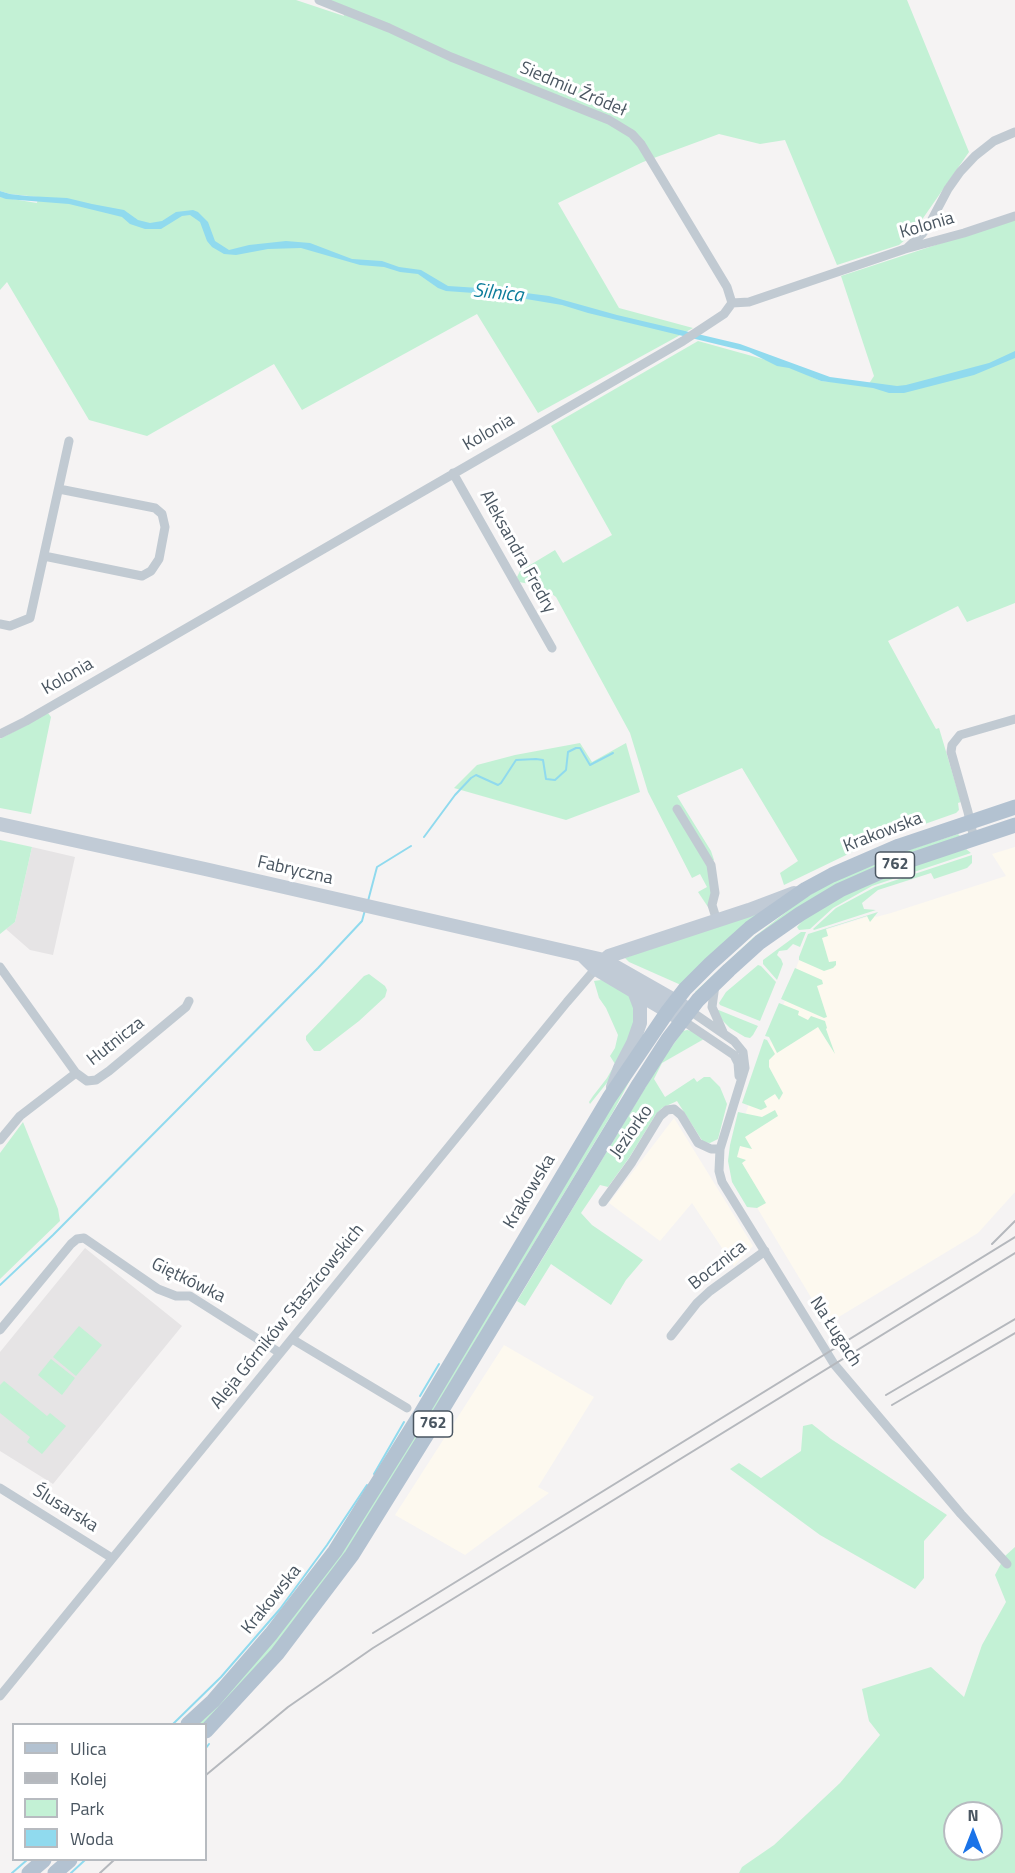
<!DOCTYPE html>
<html>
<head>
<meta charset="utf-8">
<style>
	body { margin:0 }
	#map { position:relative; width:1015px; height:1873px; overflow:hidden; background:#f5f3f3; font-family:"Titillium Web",sans-serif }
	canvas { display:block }
	.legend { position:absolute; left:12px; top:1723px; width:195px; height:138px; box-sizing:border-box; background:#fff; border:2px solid #b7bbc0; margin:0; padding:8px 10px; list-style:none; font-size:18px; color:#4a5661 }
	.legend li { display:flex; align-items:center; gap:12px; height:30px }
	.legend b { width:30px; border:2px solid #b7bbc0 }
	.north { position:absolute; left:943px; top:1801px; width:60px; height:60px; box-sizing:border-box; background:#fff; border:2px solid #b7bbc0; border-radius:50%; rotate:0deg; font-size:16px; font-weight:700; line-height:24px; text-align:center; color:#4a5661 }
	.north::after { content:''; display:block; margin:auto; width:21px; height:27px; background:#1a73e8; clip-path:polygon(50% 0,100% 100%,50% 72%,0 100%) }
</style>
</head>
<body>
<div id="map">
<canvas width="1015" height="1873"></canvas>
<ul class="legend">
<li><b style="height:8px;background:#b3c2d1"></b>Ulica</li>
<li><b style="height:8px;background:#b5b8bd"></b>Kolej</li>
<li><b style="height:16px;background:#c3f1d5"></b>Park</li>
<li><b style="height:16px;background:#90daee"></b>Woda</li>
</ul>
<div class="north">N</div>
</div>
<script>
const context = document.querySelector('canvas').getContext('2d');
context.lineJoin = 'round';
function fillPath(path, color) { context.fillStyle = color; context.fill(path, 'evenodd'); }
const toPath = rows => new Path2D(rows.map(r => 'M' + r).join(''));
function trace(path, color, width, dash) { context.strokeStyle = color; context.lineWidth = width; context.lineCap = dash ? 'butt' : 'round'; context.setLineDash(dash || []); context.stroke(path); }
function label(font, color, halo, rows, align = 'center') {
  context.font = font + ' "Titillium Web",sans-serif'; context.lineWidth = 6; context.setLineDash([]); context.textBaseline = 'middle'; context.strokeStyle = halo; context.fillStyle = color; for (const [text, x, y, turn = 0] of rows) {
    context.save(); context.translate(x, y); context.rotate((+turn || 0) * Math.PI / 180); context.textAlign = isNaN(turn) ? turn : align; if (halo) context.strokeText(text, 0, 0); context.fillText(text, 0, 0); context.restore();
  }
}
const commercial = toPath([
	[1015,847,1015,1192,978,1233,827,1324,729,1161,799,960,810,935,873,915,876,917,891,913,1006,876,992,854],
	[674,1118,753,1246,734,1266,692,1203,660,1241,609,1203],
	[504,1345,594,1397,538,1487,549,1493,465,1555,395,1515]
]);
const education = toPath([
	[32,847,75,857,53,955,30,950,6,929,15,922],
	[85,1248,182,1326,53,1484,0,1451,0,1352]
]);
const green = toPath([
	[0,0,296,0,344,16,341,5,329,0,907,0,969,152,912,234,899,245,837,265,785,140,760,144,719,134,643,162,558,203,619,308,693,328,538,413,477,314,302,410,274,364,147,436,89,420,7,282,0,290,0,197,37,203,38,197,10,194,0,191],
	[1015,219,1015,603,967,622,958,606,888,641,936,729,939,728,961,802,958,803,959,810,956,813,871,843,784,885,780,873,798,861,742,768,677,796,711,851,714,860,710,863,713,889,710,910,698,892,707,887,700,874,692,878,648,792,630,733,556,597,541,586,519,582,517,577,520,571,555,550,563,563,612,535,551,426,698,341,788,366,821,381,868,385,874,376,841,276],
	[48,713,51,717,31,814,0,808,0,739],
	[580,743,592,762,626,743,640,792,566,820,454,788,477,765,515,755],
	[958,834,960,836,876,867,697,994,695,992,754,937,799,902,826,885,875,861],
	[0,840,32,847,15,922,0,934],
	[966,849,971,853,872,886,833,908,810,929,799,930,797,927,807,916,842,896,911,865],
	[972,855,972,863,967,868,934,879,931,873,878,890,862,903,864,909,876,910,814,930,813,929,836,908,875,887],
	[760,912,681,985,629,962,625,958,661,944],
	[878,912,870,922,867,916,826,929,828,936,822,938,829,962,836,961,836,965,833,968,824,971,799,960,799,957,808,934],
	[801,932,806,932,800,947,793,944,787,950,779,951,777,955,781,959,783,964,777,980,763,964,763,960],
	[758,965,761,966,776,982,760,1021,720,1005,719,1003,726,992],
	[795,968,822,980,823,984,817,986,827,1017,824,1018,781,999],
	[369,974,385,986,387,990,385,997,359,1021,320,1051,314,1051,306,1040,306,1036,364,976],
	[601,980,606,981,632,997,637,1021,614,1074,590,1104,589,1102,593,1096,607,1078,615,1064,610,1056,615,1048,618,1035,606,1008,599,998,594,981],
	[779,1003,799,1011,798,1015,808,1020,811,1016,825,1021,827,1028,826,1029,835,1054,818,1027,777,1053,769,1037,765,1036],
	[716,1009,758,1026,753,1035,750,1038,745,1037,730,1028,721,1019],
	[687,1030,692,1031,704,1039,662,1063,654,1079,665,1097,694,1078,697,1082,704,1077,710,1077,720,1087,727,1104,718,1139,710,1143,703,1142,677,1101,662,1108,656,1114,629,1158,608,1187,600,1185,581,1213,592,1225,643,1260,626,1280,611,1305,551,1264,525,1306,517,1301,660,1063,683,1031],
	[764,1039,767,1040,775,1054,769,1060,769,1067,783,1093,779,1100,775,1094,764,1101,767,1107,761,1110,742,1103],
	[631,1072,630,1080,613,1112,350,1549,270,1653,203,1724,196,1724,292,1617],
	[775,1110,778,1116,745,1137,752,1149,740,1146,737,1157,746,1160,742,1163,766,1203,757,1208,747,1207,732,1182,728,1161,730,1145,738,1112,762,1117],
	[23,1122,58,1209,60,1221,0,1279,0,1153],
	[79,1326,102,1345,76,1376,53,1357],
	[51,1359,75,1378,62,1395,38,1375],
	[4,1381,47,1416,50,1413,66,1426,42,1454,27,1442,30,1437,0,1413,0,1385],
	[812,1424,831,1439,947,1515,924,1541,924,1578,915,1589,820,1535,730,1469,739,1463,761,1478,801,1451,803,1426],
	[1015,1547,1015,1873,739,1873,742,1867,774,1845,840,1783,880,1735,869,1721,862,1689,931,1667,964,1697,982,1645,1006,1602,995,1575,1005,1556],
	[955,1813,991,1813,991,1849,955,1849]
]);
const water = toPath([
	[0,191,10,194,27,196,67,198,92,204,124,210,138,220,150,223,162,221,176,212,193,210,198,212,208,222,215,241,229,250,249,245,286,241,310,243,352,259,382,261,399,267,421,270,448,286,495,289,549,296,617,315,740,344,830,377,897,386,906,385,989,363,1015,351,1015,358,974,375,904,393,889,393,873,388,821,381,789,368,777,366,749,352,588,313,562,305,502,295,446,291,438,288,418,274,400,272,384,267,360,265,301,248,268,249,236,255,224,254,212,247,207,241,200,222,190,215,182,216,161,229,145,229,130,224,122,217,114,215,69,204,6,199,0,197]
]);
const stream = toPath([
	[424,837,455,795,471,778,476,775,498,785,501,783,516,760,536,759,543,760,546,779,555,780,566,770,568,752,576,748,580,748,590,765,613,753],
	[368,901,377,867,411,846],
	[0,1285,53,1235,318,968,362,921,365,910],
	[420,1396,439,1364],
	[374,1474,404,1422],
	[173,1724,221,1677,280,1609,327,1545,367,1485],
	[206,1748,209,1744],
	[12,1873,27,1860],
	[71,1873,85,1860]
]);
const minor = toPath([
	[319,0,389,28,451,57,609,120,632,134,641,144,727,287,732,303],
	[907,248,922,234,930,223,948,189,960,172,975,156,994,141,1015,132],
	[732,303,749,302,905,249,964,233,1015,216],
	[453,473,552,648],
	[44,556,142,576,151,571,159,559,165,527,162,514,155,508,59,489],
	[0,624,10,626,30,618,69,441],
	[0,734,26,721,683,341,724,314,732,303],
	[677,809,711,865,715,893,712,905,717,921],
	[974,839,968,812,951,752,952,745,960,735,1015,719],
	[0,967,76,1073,87,1081,96,1080,109,1071,186,1007,189,1001],
	[715,985,712,1007,723,1032],
	[689,1010,734,1041,743,1052,745,1068,720,1149,719,1171,722,1182,834,1364,961,1514,1007,1564],
	[682,1020,734,1055,738,1063,739,1076],
	[0,1140,20,1116,76,1073],
	[603,1202,632,1162,660,1116,667,1110,674,1109,681,1115,698,1143,711,1149,720,1149],
	[0,1330,71,1244,77,1239,84,1238,158,1289,176,1296,190,1296,280,1353],
	[671,1336,697,1303,710,1291,765,1251],
	[292,1339,407,1408],
	[0,1488,112,1558],
	[0,1696,567,1002,598,966]
]);
const secondary = toPath([
	[0,824,205,869,604,960,676,1001,689,1010],
	[583,956,596,969,677,1017],
	[604,960,609,956,749,910,794,893],
	[613,1087,620,1068,633,1043,640,1023,640,1007,634,991]
]);
const primary = toPath([
	[188,1724,213,1701,271,1634,335,1551,420,1415,609,1098,668,1011,685,989,710,964,750,928,806,889,832,875,899,846,1015,807],
	[206,1731,277,1654,352,1555,434,1423,639,1084,668,1039,698,1000,729,970,760,942,800,914,840,890,899,864,1015,825],
	[29,1873,44,1860],
	[55,1873,70,1860]
]);
const rail = toPath([
	[992,1244,1015,1221],
	[886,1395,1015,1319],
	[892,1405,1015,1333],
	[373,1633,1015,1237],
	[206,1775,288,1707,373,1648,1015,1253],
	[100,1873,114,1860]
]);
const shields = [
	[895,865,39],
	[433,1424,39]
];
const shieldNames = [
	["762",895,865],
	["762",433,1424]
];
const streetNames = [
	["Siedmiu Źródeł",573,90,23],
	["Kolonia",927,226,-16],
	["Kolonia",489,433,-30],
	["Aleksandra Fredry",517,552,61],
	["Kolonia",68,677,-30],
	["Krakowska",883,833,-21],
	["Fabryczna",295,871,13],
	["Hutnicza",116,1042,-38],
	["Jeziorko",632,1132,-55],
	["Krakowska",530,1192,-59],
	["Bocznica",718,1266,-38],
	["Giętkówka",188,1281,26],
	["Aleja Górników Staszicowskich",288,1317,-51],
	["Na Ługach",835,1332,57],
	["Ślusarska",65,1509,32],
	["Krakowska",272,1600,-51]
];
const waterNames = [
	["Silnica",498,294,6]
];
fillPath(commercial, '#fdf9ef');
fillPath(education, '#e6e4e5');
fillPath(green, '#c3f1d5');
fillPath(water, '#90daee');
trace(stream, '#90daee', 2);
trace(minor, '#c1cad2', 9);
trace(secondary, '#c1cbd6', 14);
trace(primary, '#b3c2d1', 15);
trace(rail, '#b5b8bd', 2);
for (const [x, y, w] of shields) { const box = new Path2D(); box.roundRect(x - w / 2, y - 13, w, 26, 4.5); context.fillStyle = '#fff'; context.fill(box); trace(box, '#4a5661', 1.5); }
label('bold 16px', '#4a5661', null, shieldNames);
label('18px', '#4a5661', '#fff', streetNames);
label('italic 20px', '#0c7c9b', '#fff', waterNames);
</script>
</body>
</html>
